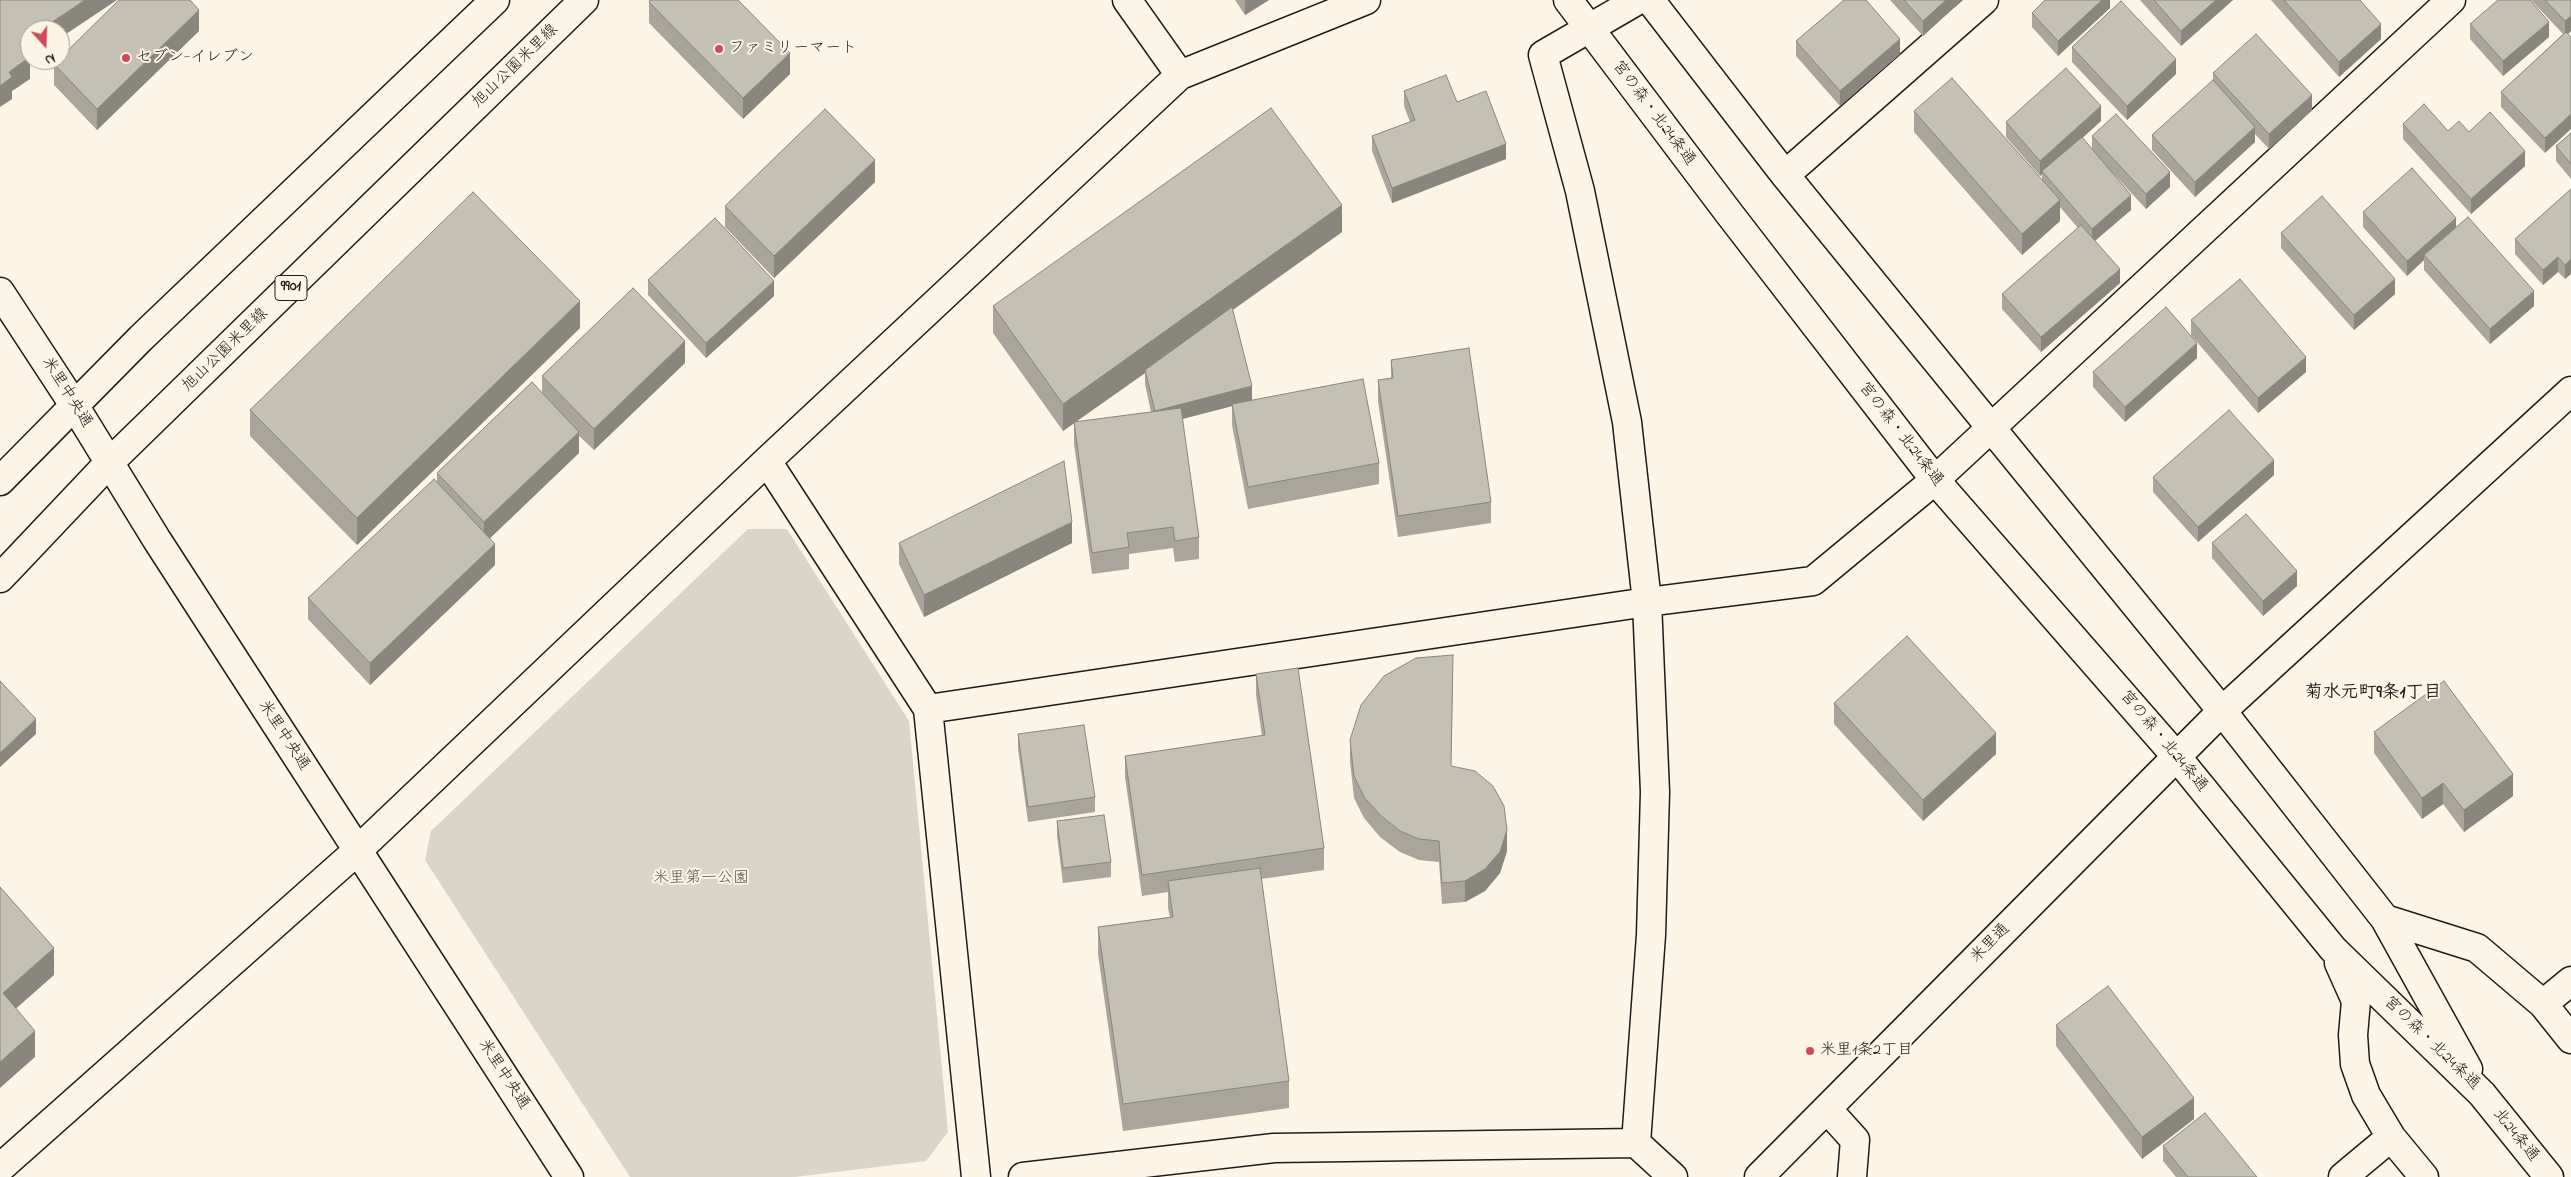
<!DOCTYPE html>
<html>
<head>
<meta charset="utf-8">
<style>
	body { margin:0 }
	#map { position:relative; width:2571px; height:1177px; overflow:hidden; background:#fcf5e5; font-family:"Indie Flower",sans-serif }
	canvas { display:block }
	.north { position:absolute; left:20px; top:20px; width:50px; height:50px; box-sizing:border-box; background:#fcf5e5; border:1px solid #a29e95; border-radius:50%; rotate:160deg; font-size:14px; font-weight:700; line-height:20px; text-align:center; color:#1c1c1c }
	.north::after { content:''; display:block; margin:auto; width:18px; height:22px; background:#d1495b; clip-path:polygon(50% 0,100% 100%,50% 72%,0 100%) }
</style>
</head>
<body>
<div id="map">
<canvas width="2571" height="1177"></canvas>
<div class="north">N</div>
</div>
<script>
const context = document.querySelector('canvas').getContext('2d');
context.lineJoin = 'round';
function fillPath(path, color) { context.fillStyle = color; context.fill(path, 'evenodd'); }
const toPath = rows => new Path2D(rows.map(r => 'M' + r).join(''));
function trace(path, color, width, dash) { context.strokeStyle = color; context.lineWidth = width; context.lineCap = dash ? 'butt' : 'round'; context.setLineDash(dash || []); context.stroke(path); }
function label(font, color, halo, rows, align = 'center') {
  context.font = font + ' "Indie Flower","Klee One",sans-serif'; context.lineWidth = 4; context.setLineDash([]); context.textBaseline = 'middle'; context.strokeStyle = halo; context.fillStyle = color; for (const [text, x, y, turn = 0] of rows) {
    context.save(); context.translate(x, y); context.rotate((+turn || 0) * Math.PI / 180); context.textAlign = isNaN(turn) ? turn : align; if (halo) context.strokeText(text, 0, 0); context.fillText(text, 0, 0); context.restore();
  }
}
const green = toPath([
	[748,529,787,529,909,721,948,1132,926,1161,795,1177,630,1177,425,860,431,831]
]);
const minor = toPath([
	[1127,0,1180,75],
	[1568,0,1728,212,1935,480,2176,756,2333,949,2482,1094,2549,1177],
	[1650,0,1785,175,2222,711,2385,919,2468,1069],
	[1785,175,1984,0],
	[0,292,74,405,157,540,569,1177],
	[767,461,928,709,976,1177],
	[928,709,1647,602,1813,581,1935,480,2451,0],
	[2385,919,2477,948,2543,1004,2571,1039],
	[2339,963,2356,1001,2353,1035,2355,1064,2366,1095,2391,1137,2424,1177],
	[2543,1004,2571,981],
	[1827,1109,1855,1140,1852,1177],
	[1636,1143,1651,935,1655,792,1647,602,1627,422,1580,191,1543,55,1638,0],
	[0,1168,357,851,767,461,1180,75,1366,0],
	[1023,1177,1274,1148,1636,1143,1673,1177],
	[1759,1177,2222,711,2571,391],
	[2343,1177,2391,1137]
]);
const major = toPath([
	[0,481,141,338,495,0],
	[0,578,109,463,584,0]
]);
const wall = toPath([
	[1235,0,1269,0,1245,15],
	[1890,0,1962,0,1923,36],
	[2110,0,2110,8,2058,56,2032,27,2032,13],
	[2140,0,2233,0,2181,46],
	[2271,0,2360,0,2381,39,2339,77],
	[2531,0,2571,0,2571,31,2568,34,2545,153,2501,107,2501,92,2563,34],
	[649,2,790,74,743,119,649,23],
	[2470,24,2549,37,2503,76,2470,39],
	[199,31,97,130,54,85,54,64],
	[1796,41,1900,54,1840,106,1796,56],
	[2072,47,2176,74,2127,120,2072,62],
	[2213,73,2312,110,2269,149,2255,134,2255,142,2195,197,2152,150,2152,135,2213,81],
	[1404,91,1457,102,1506,159,1392,203,1372,151,1372,136,1410,122,1404,106],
	[1914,111,2042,180,2042,174,2040,176,2006,137,2006,122,2101,121,2082,138,2092,149,2092,136,2170,187,2146,209,2112,172,2131,210,2095,241,2120,283,2041,352,2002,309,2002,294,2078,228,2060,207,2060,221,2022,255,1914,132],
	[2403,124,2448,131,2469,132,2525,166,2471,214,2403,139],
	[2571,133,2571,179,2556,161,2556,146],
	[875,182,774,278,725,227,725,206],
	[2571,189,2565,279,2558,272,2543,285,2515,254,2515,239],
	[2363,212,2456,228,2534,306,2490,344,2424,270,2424,260,2407,276,2363,227],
	[1342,232,1233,310,1252,400,1379,463,1379,484,1248,509,1232,425,1232,406,1182,419,1199,537,1199,559,1175,562,1173,548,1129,554,1129,569,1092,574,1074,444,1074,423,1063,431,993,333,993,306],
	[1145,373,1145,384,1151,412,1075,422],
	[2281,233,2395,294,2354,330,2281,248],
	[648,280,774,296,706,358,648,295],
	[2191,320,2306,372,2258,413,2191,335],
	[580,328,357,545,250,436,250,410],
	[2197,358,2125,422,2093,387,2093,372],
	[1391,360,1491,502,1491,523,1398,537,1378,401,1378,380,1391,378],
	[685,363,594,450,579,436,579,453,490,538,495,565,370,685,308,619,308,598,437,482,437,473,542,392,542,376],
	[2274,475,2198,542,2153,492,2153,477],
	[899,543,1072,543,924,617,899,564],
	[2212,543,2297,586,2263,616,2212,558],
	[1256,674,1324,848,1324,870,1261,879,1289,1081,1289,1108,1123,1131,1098,954,1098,927,1170,917,1168,908,1168,892,1142,896,1125,777,1125,756,1262,736,1256,695],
	[1453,676,1451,766,1507,851,1500,873,1485,891,1465,902,1442,904,1439,862,1419,860,1400,852,1380,837,1364,818,1354,798,1350,761,1350,740],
	[1834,703,1996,754,1923,821,1834,724],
	[2374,732,2513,796,2464,832,2443,804,2422,819,2374,753],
	[1018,734,1095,797,1095,812,1028,822,1018,749],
	[1057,821,1111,862,1111,877,1063,883,1057,836],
	[2056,1025,2194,1119,2142,1159,2056,1046],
	[2163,1146,2257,1177,2176,1177,2163,1161]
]);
const shadedWall = toPath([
	[85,0,117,0,60,38,60,30,40,30],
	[1245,0,1269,0,1245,15],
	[1946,0,1962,0,1923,36,1923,21],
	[2102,0,2110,0,2110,8,2058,56,2058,41],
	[2216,0,2233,0,2181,46,2181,31],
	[199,10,199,31,97,130,97,109],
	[2571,16,2571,31,2565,36,2565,21],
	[2549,22,2549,37,2503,76,2503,61],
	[2381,24,2381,39,2339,77,2339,62],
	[30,37,30,79,12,91,12,99,0,107,0,86,9,72,21,43],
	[1900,39,1900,54,1840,106,1840,91],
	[790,53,790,74,743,119,743,98],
	[2176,59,2176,74,2127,120,2127,106],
	[2312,95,2312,110,2269,149,2269,134],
	[2101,106,2101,121,2044,173,2042,171,2042,174,2040,176,2040,161],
	[2571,114,2571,129,2545,153,2545,138],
	[2255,127,2255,142,2195,197,2195,182],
	[1506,144,1506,159,1392,203,1392,188],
	[2525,151,2525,166,2471,214,2471,199],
	[875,160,875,182,774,278,774,256],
	[2170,172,2170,187,2146,209,2146,194],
	[2131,195,2131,210,2092,243,2092,229],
	[2060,200,2060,221,2022,255,2022,234],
	[1342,205,1342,232,1145,372,1145,370,1145,373,1063,431,1063,404],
	[2456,218,2456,233,2424,255,2424,260,2407,276,2407,261],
	[2558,257,2558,272,2543,285,2543,270],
	[2571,259,2571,274,2565,279,2565,265],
	[2120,269,2120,283,2041,352,2041,337],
	[2395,279,2395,294,2354,330,2354,315],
	[774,281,774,296,706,358,706,343],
	[2534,291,2534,306,2490,344,2490,329],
	[580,301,580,328,357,545,357,518],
	[685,341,685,363,594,450,594,429],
	[2197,343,2197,358,2125,422,2125,407],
	[2306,357,2306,372,2258,413,2258,398],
	[1252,386,1252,401,1155,426,1155,411],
	[579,432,579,453,484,544,484,522],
	[2274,460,2274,475,2198,542,2198,527],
	[1072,522,1072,543,924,617,924,595],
	[495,544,495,565,370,685,370,663],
	[2297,571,2297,586,2263,616,2263,601],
	[36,719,36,734,0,767,0,753],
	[1996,733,1996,754,1923,821,1923,800],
	[2513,774,2513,796,2464,832,2464,810],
	[2443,783,2443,804,2422,819,2422,798],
	[1507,830,1507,851,1500,873,1485,891,1465,902,1465,881],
	[54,948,54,975,3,1020,3,993],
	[35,1031,35,1057,0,1088,0,1062],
	[2194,1098,2194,1119,2142,1159,2142,1137]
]);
const building = toPath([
	[0,0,85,0,40,30,30,30,30,37,21,43,30,57,9,72,12,77,0,86,0,0],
	[119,0,190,0,199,10,97,109,54,64,58,60,60,60,60,58,119,0],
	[650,0,738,0,790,53,743,98,649,2,650,0],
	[1844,0,1866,0,1900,39,1840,91,1796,41,1844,0],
	[1904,0,1946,0,1923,21,1904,0],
	[2045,0,2102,0,2058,41,2032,13,2045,0],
	[2154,0,2216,0,2181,31,2154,0],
	[2284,0,2360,0,2381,24,2339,62,2284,0],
	[2498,0,2530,0,2549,22,2503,61,2470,24,2498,0],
	[2545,0,2571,0,2571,16,2565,21,2545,0],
	[2121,1,2176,59,2127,106,2072,47,2121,1],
	[2566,32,2571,37,2571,114,2545,138,2501,92,2566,32],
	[2256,34,2312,95,2269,134,2213,73,2256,34],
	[2066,68,2101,106,2040,161,2006,122,2066,68],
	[1446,75,1457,102,1486,91,1506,144,1392,188,1372,136,1415,120,1404,91,1446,75],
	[1952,78,2060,200,2022,234,1914,111,1952,78],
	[2213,80,2255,127,2195,182,2152,135,2213,80],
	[2424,104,2448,131,2459,121,2469,132,2490,112,2525,151,2471,199,2403,124,2424,104],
	[1271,108,1342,205,1063,404,993,306,1271,108],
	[825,109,875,160,774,256,725,206,825,109],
	[2116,114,2170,172,2146,194,2092,136,2116,114],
	[2571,133,2571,164,2556,146,2571,133],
	[2082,137,2131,195,2092,229,2042,171,2082,137],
	[2412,168,2456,218,2407,261,2363,212,2412,168],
	[2571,189,2571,259,2565,265,2558,257,2543,270,2515,239,2571,189],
	[473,192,580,301,357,518,250,410,473,192],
	[2322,196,2395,279,2354,315,2281,233,2322,196],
	[2468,217,2534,291,2490,329,2424,255,2468,217],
	[715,218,774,281,706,343,648,280,715,218],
	[2081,225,2120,269,2041,337,2002,294,2081,225],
	[2240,279,2306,357,2258,398,2191,320,2240,279],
	[633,288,685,341,594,429,542,376,633,288],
	[1232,307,1252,386,1155,411,1145,370,1232,307],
	[2166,307,2197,343,2125,407,2093,372,2166,307],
	[1469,348,1491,502,1398,516,1378,380,1393,378,1391,360,1469,348],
	[1363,379,1379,463,1248,487,1232,404,1363,379],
	[532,382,579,432,484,522,437,473,532,382],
	[1181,408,1199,537,1175,541,1173,527,1127,533,1129,547,1092,553,1074,422,1181,408],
	[2229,410,2274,460,2198,527,2153,477,2229,410],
	[1064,461,1072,522,924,595,899,543,1064,461],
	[434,479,495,544,370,663,308,598,434,479],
	[2246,514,2297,571,2263,601,2212,543,2246,514],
	[1907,636,1996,733,1923,800,1834,703,1907,636],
	[1453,655,1451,766,1475,771,1493,786,1504,806,1507,830,1500,852,1485,869,1465,881,1442,883,1439,841,1419,839,1400,831,1380,815,1364,797,1354,776,1350,740,1361,705,1384,676,1416,658,1453,655],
	[1298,668,1324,848,1142,875,1125,756,1265,735,1256,674,1298,668],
	[0,681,36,719,0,753,0,681],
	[2444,681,2513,774,2464,810,2443,783,2422,798,2374,732,2444,681],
	[1084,725,1095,797,1028,807,1018,734,1084,725],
	[1104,815,1111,862,1063,868,1057,821,1104,815],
	[1260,868,1289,1081,1123,1104,1098,927,1173,917,1168,881,1260,868],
	[0,887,54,948,3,993,35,1031,0,1062,0,887],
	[2108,986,2194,1098,2142,1137,2056,1025,2108,986],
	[2205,1113,2257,1177,2188,1177,2163,1146,2205,1113]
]);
const markers = [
	[719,49,5,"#d1495b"],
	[126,58,5,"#d1495b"],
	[1810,1051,5,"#d1495b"]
];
const shields = [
	[291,288,32]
];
const shieldNames = [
	["9901",291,288]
];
const poiNames = [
	["ファミリーマート",729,49],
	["セブン-イレブン",136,58],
	["米里1条2丁目",1820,1051]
];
const streetNames = [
	["旭山公園米里線",516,67,-44],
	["宮の森・北24条通",1653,114,53],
	["旭山公園米里線",226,351,-44],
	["米里中央通",66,393,58],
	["宮の森・北24条通",1900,435,52],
	["米里中央通",283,736,57],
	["宮の森・北24条通",2163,742,50],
	["米里通",1991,944,-45],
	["宮の森・北24条通",2431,1044,44],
	["米里中央通",503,1075,57],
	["北24条通",2515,1136,51]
];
const parkNames = [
	["米里第一公園",701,879]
];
const neighbourhoodNames = [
	["菊水元町9条1丁目",2373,694]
];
fillPath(green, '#dbd5c8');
trace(minor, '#1c1c1c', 31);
trace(major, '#1c1c1c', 31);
trace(minor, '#fcf5e5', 28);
trace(major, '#fcf5e5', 28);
fillPath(wall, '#a9a59a');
fillPath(shadedWall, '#89867d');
fillPath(building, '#c4c0b3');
trace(building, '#89867d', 1);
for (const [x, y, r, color] of markers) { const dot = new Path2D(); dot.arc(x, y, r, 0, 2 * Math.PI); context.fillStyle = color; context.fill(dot); trace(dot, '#fcf5e5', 2); }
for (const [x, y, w] of shields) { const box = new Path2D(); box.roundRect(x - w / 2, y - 12.5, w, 25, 4); context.fillStyle = '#fcf5e5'; context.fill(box); trace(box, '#1c1c1c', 1); }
label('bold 15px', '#1c1c1c', null, shieldNames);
label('16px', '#1c1c1c', '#fcf5e5', poiNames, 'left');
label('16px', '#1c1c1c', '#fcf5e5', streetNames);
label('16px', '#555450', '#fcf5e5', parkNames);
label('bold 18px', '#1c1c1c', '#fcf5e5', neighbourhoodNames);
</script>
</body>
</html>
